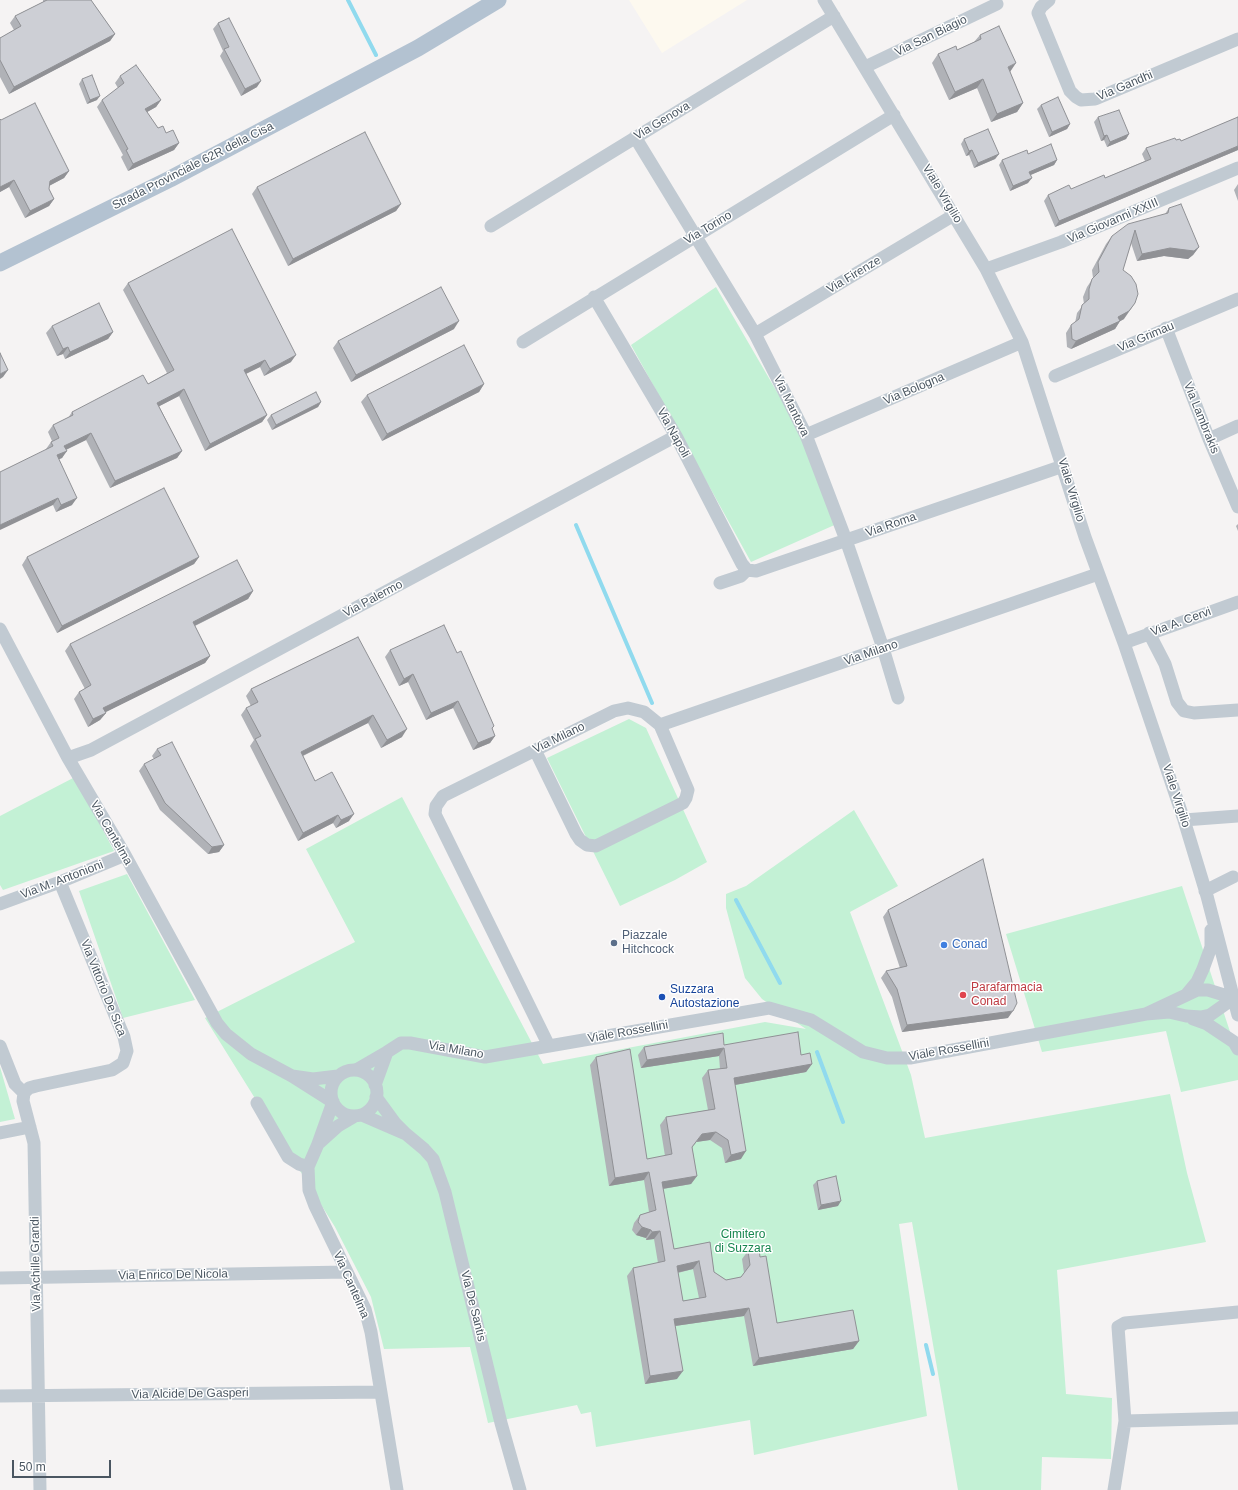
<!DOCTYPE html>
<html>
<head>
<meta charset="utf-8">
<style>
	body { margin:0 }
	#map { position:relative; width:1238px; height:1490px; overflow:hidden; background:#f5f3f3; font-family:Arial,sans-serif }
	canvas { display:block }
	.scale { position:absolute; left:12px; top:1460px; width:99px; height:18px; box-sizing:border-box; border:2px solid #4a5661; border-top:0; padding-left:5px; font-size:12px; line-height:14px; white-space:nowrap; color:#4a5661; -webkit-text-stroke:3px #fff; paint-order:stroke }
</style>
</head>
<body>
<div id="map">
<canvas width="1238" height="1490"></canvas>
<div class="scale">50 m</div>
</div>
<script>
const context = document.querySelector('canvas').getContext('2d');
context.lineJoin = 'round';
function fillPath(path, color) { context.fillStyle = color; context.fill(path, 'evenodd'); }
const toPath = rows => new Path2D(rows.map(r => 'M' + r).join(''));
function trace(path, color, width, dash) { context.strokeStyle = color; context.lineWidth = width; context.lineCap = dash ? 'butt' : 'round'; context.setLineDash(dash || []); context.stroke(path); }
function label(font, color, halo, rows, align = 'center') {
  context.font = font + ' Arial,sans-serif'; context.lineWidth = 3; context.setLineDash([]); context.textBaseline = 'middle'; context.strokeStyle = halo; context.fillStyle = color; for (const [text, x, y, turn = 0] of rows) {
    context.save(); context.translate(x, y); context.rotate((+turn || 0) * Math.PI / 180); context.textAlign = isNaN(turn) ? turn : align; if (halo) context.strokeText(text, 0, 0); context.fillText(text, 0, 0); context.restore();
  }
}
const commercial = toPath([
	[629,0,747,0,662,53]
]);
const green = toPath([
	[716,287,802,435,839,523,751,562,631,345],
	[629,719,646,728,707,862,675,880,620,906,547,758],
	[75,777,114,851,3,890,0,885,0,816],
	[402,797,543,1064,765,1022,806,1029,762,999,745,978,726,908,726,894,746,886,854,810,898,886,850,912,911,1075,925,1138,1170,1094,1187,1173,1206,1242,1057,1270,1066,1394,1112,1398,1111,1459,1042,1457,1041,1490,958,1490,912,1222,899,1224,927,1416,754,1455,750,1420,596,1447,591,1412,581,1414,577,1405,488,1423,470,1347,384,1349,371,1297,335,1227,205,1018,355,942,306,849],
	[127,874,195,1000,123,1018,79,891],
	[1182,886,1238,1056,1238,1080,1181,1092,1166,1031,1042,1052,1006,934],
	[0,1067,15,1119,0,1122]
]);
const stream = toPath([
	[348,0,376,55],
	[576,525,652,703],
	[736,900,780,983],
	[817,1052,843,1122],
	[926,1345,933,1374]
]);
const minor = toPath([
	[824,0,986,269,1022,342,1085,537,1124,643,1184,820,1207,896,1238,1015],
	[1049,0,1041,7,1038,13,1070,91,1076,97,1081,100,1095,99,1238,39],
	[865,67,997,4],
	[635,137,755,334,806,435,846,540,883,648,898,698],
	[491,226,834,16],
	[986,269,1061,242,1238,168],
	[594,297,676,436,742,564,747,570],
	[1166,328,1209,439,1238,507],
	[755,334,954,215],
	[523,342,894,115],
	[1055,376,1238,299],
	[806,435,1022,342],
	[1209,439,1238,426],
	[720,583,741,576,747,570,756,571,1063,466],
	[0,629,68,758,125,855,217,1023,226,1034,251,1054,292,1076],
	[1149,633,1165,664,1177,702,1184,711,1194,713,1238,710],
	[1124,643,1238,602],
	[535,750,576,834,580,840,587,845,596,846,683,803,686,798,688,790,660,725],
	[68,758,91,750,676,436],
	[1184,820,1238,816],
	[1205,891,1233,877],
	[0,904,60,882,125,855],
	[1187,994,1197,982,1203,969,1211,947,1211,930],
	[1193,1019,1207,1024,1234,1042,1238,1049],
	[0,1046,15,1084,24,1093,23,1101,34,1143,40,1490],
	[549,1046,769,1008,811,1020,863,1052,887,1058,910,1058,1146,1014,1169,1012,1186,1016,1201,1017,1210,1015,1234,998,1208,990,1197,990,1146,1014],
	[387,1052,401,1043,410,1043,485,1057,549,1046,435,814,436,806,443,796,614,711,628,708,644,712,660,725,1098,574],
	[356,1070,387,1052,375,1085],
	'331 1093a23 23 0 1 1 46 0a23 23 0 1 1-46 0Z',
	[338,1076,313,1079,292,1076,333,1102,318,1144,338,1126,355,1116],
	[24,1093,29,1088,36,1086,112,1070,123,1063,127,1051,124,1037,60,882],
	[257,1103,288,1157,299,1164,308,1167,309,1190,315,1206,365,1309,371,1332,397,1490],
	[362,1115,406,1134,395,1123,376,1097],
	[0,1133,30,1127],
	[406,1134,424,1149,433,1159,445,1192,501,1423,520,1490],
	[308,1167,318,1144],
	[0,1278,347,1272],
	[0,1396,381,1392],
	[1125,1421,1238,1418],
	[1114,1490,1125,1421,1118,1327,1125,1323,1238,1312]
]);
const major = toPath([
	[0,263,170,179,346,86,418,48,498,0]
]);
const wall = toPath([
	[43,0,91,0,115,34,110,41,9,94,0,77,0,38,14,30,10,23,15,16,43,2],
	[218,23,257,87,241,96,220,56,223,51,213,29],
	[980,35,1010,72,1023,103,1017,112,991,122,977,88,949,100,932,63,938,54,957,50,974,42],
	[120,76,161,100,156,107,147,112,158,128,179,143,174,150,128,171,121,157,123,155,97,107,102,100,118,88,115,83],
	[82,79,97,100,87,104,79,84],
	[1041,105,1070,124,1067,129,1049,137,1037,109],
	[1098,117,1129,134,1126,139,1107,147,1104,140,1101,141,1094,122],
	[1238,117,1238,150,1055,227,1044,201,1048,195,1071,189,1105,178,1145,161,1142,154,1146,148,1176,140,1181,141],
	[0,119,1,120,69,171,64,178,49,186,49,189,54,199,49,206,25,218,9,187,0,192],
	[964,139,999,154,995,159,974,168,969,155,966,156,961,144],
	[1028,154,1057,160,1054,165,1030,175,1028,183,1010,191,999,165,1002,160],
	[1238,184,1238,201,1234,190],
	[257,187,401,204,396,211,288,266,252,194],
	[1169,208,1199,247,1193,255,1188,259,1164,256,1137,261,1131,243,1123,270,1124,319,1120,321,1115,329,1071,349,1067,347,1066,333,1071,325,1075,323,1077,313,1084,304,1083,297,1087,287,1093,278,1092,270,1106,244,1112,236,1165,214],
	[128,283,291,362,264,376,260,367,246,374,267,415,262,422,205,451,179,396,159,406,182,451,177,458,110,488,86,440,66,450,62,458,59,459,72,505,56,512,53,505,46,449,51,442,52,441,48,432,53,425,68,418,72,412,148,384,167,373,123,290],
	[52,326,113,332,108,339,65,359,63,354,57,356,46,333],
	[454,329,351,382,333,348,338,341],
	[484,384,479,392,382,441,361,402,367,395],
	[321,402,318,407,272,430,267,420,271,415],
	[1238,524,1238,531,1236,526],
	[27,557,199,557,194,564,57,633,22,565],
	[253,591,248,599,195,626,210,656,205,663,105,712,106,713,100,720,88,727,74,699,79,692,85,689,65,651,70,644],
	[358,637,402,737,381,748,368,723,303,756,315,781,349,821,336,828,333,823,298,841,250,746,254,740,241,715,246,708,251,706,246,696,251,689],
	[390,650,457,653,494,726,492,729,495,736,490,743,473,750,453,708,426,720,408,682,399,686,385,657],
	[157,749,224,845,219,852,208,854,160,810,139,771,144,764,154,759,152,756],
	[888,910,1008,1018,902,1032,892,997,881,978,886,971,900,968,883,917],
	[724,1045,801,1055,812,1064,806,1072,735,1085,741,1159,725,1163,722,1148,710,1140,696,1142,692,1147,697,1176,691,1184,663,1189,674,1249,710,1242,714,1272,726,1280,741,1277,744,1273,742,1259,748,1251,760,1257,777,1323,859,1341,853,1349,753,1366,744,1316,675,1326,677,1379,645,1384,627,1276,633,1268,658,1263,654,1239,646,1240,646,1238,636,1235,632,1230,634,1223,640,1215,649,1212,644,1180,609,1186,590,1065,596,1057,647,1159,665,1156,660,1125,666,1117,708,1110,702,1078,708,1070,720,1069,719,1056,641,1068,638,1055,644,1047],
	[693,1269,699,1298,683,1301,678,1273],
	[817,1181,838,1206,818,1210,813,1185]
]);
const shadedWall = toPath([
	[115,34,110,41,9,94,14,87],
	[1016,63,1010,72,1008,67],
	[983,79,977,88,949,100,955,92],
	[261,81,257,87,241,96,245,89],
	[100,96,97,100,87,104,90,100],
	[161,100,156,107,140,116,145,109],
	[1023,103,1017,112,991,122,997,114],
	[1070,124,1067,129,1049,137,1052,132],
	[1129,134,1126,139,1107,147,1110,142],
	[1107,135,1104,140,1101,141,1104,136],
	[179,143,174,150,128,171,133,164],
	[1238,146,1238,150,1055,227,1059,221],
	[972,150,969,155,966,156,969,151],
	[999,154,995,159,974,168,978,163],
	[1057,160,1054,165,1026,177,1029,172],
	[69,171,64,178,45,188,50,181],
	[1032,178,1028,183,1010,191,1013,186],
	[14,180,9,187,0,192,0,187],
	[54,199,49,206,25,218,30,211],
	[401,204,396,211,288,266,293,259],
	[1199,247,1193,255,1188,259,1164,256,1137,261,1142,254,1170,248],
	[1135,303,1124,319,1117,323,1120,321,1115,329,1071,349,1076,341,1118,317],
	[459,321,454,329,351,382,356,375],
	[113,332,108,339,65,359,70,352],
	[68,347,63,354,57,356,63,349],
	[296,355,291,362,264,376,270,369],
	[265,360,260,367,239,377,244,370],
	[8,370,3,377,0,379,0,374],
	[484,384,479,392,382,441,387,434],
	[184,389,179,396,152,410,157,403],
	[321,402,318,407,272,430,276,425],
	[267,415,262,422,205,451,210,444],
	[91,433,86,440,59,453,64,446],
	[67,451,62,458,52,462,57,455],
	[182,451,177,458,110,488,115,481],
	[58,498,53,505,0,530,0,525],
	[77,498,72,505,56,512,61,505],
	[199,557,194,564,57,633,62,626],
	[253,591,248,599,188,629,193,622],
	[210,656,205,663,98,716,103,708],
	[413,674,408,682,399,686,404,679],
	[458,701,453,708,426,720,431,713],
	[106,713,100,720,88,727,93,719],
	[373,715,368,723,296,759,301,752],
	[407,729,402,737,381,748,387,740],
	[495,736,490,743,473,750,478,743],
	[354,814,349,821,336,828,341,820],
	[338,815,333,823,298,841,303,833],
	[224,845,219,852,208,854,212,847],
	[1013,1011,1008,1018,902,1032,907,1025],
	[724,1048,719,1056,641,1068,647,1060],
	[812,1064,806,1072,729,1086,734,1078],
	[716,1132,710,1140,696,1142,687,1155,702,1134],
	[746,1151,741,1159,725,1163,731,1155],
	[649,1172,644,1180,609,1186,615,1178],
	[697,1176,691,1184,656,1190,662,1182],
	[841,1201,838,1206,818,1210,821,1205],
	[642,1227,651,1230,646,1238,636,1235],
	[660,1231,654,1239,646,1240,652,1232],
	[699,1261,693,1269,671,1274,677,1266],
	[749,1308,744,1316,668,1327,674,1319],
	[859,1341,853,1349,753,1366,759,1358],
	[683,1371,677,1379,645,1384,650,1376]
]);
const building = toPath([
	[47,0,91,0,115,34,14,87,0,60,0,38,21,26,15,16,47,0],
	[229,18,261,81,245,89,224,49,229,47,218,23,229,18],
	[999,26,1016,63,1008,67,1023,103,997,114,983,79,955,92,938,54,956,46,957,50,981,39,980,35,999,26],
	[136,65,161,100,145,109,158,128,163,126,166,133,173,130,179,143,133,164,126,150,128,149,102,100,124,83,120,76,136,65],
	[92,75,100,96,90,100,82,79,92,75],
	[1058,97,1070,124,1052,132,1041,105,1058,97],
	[35,103,69,171,50,181,49,189,54,199,30,211,14,180,0,187,0,119,1,120,35,103],
	[1119,110,1129,134,1110,142,1107,135,1104,136,1098,117,1119,110],
	[1238,117,1238,146,1059,221,1048,195,1069,185,1071,189,1104,175,1105,178,1151,159,1146,148,1175,138,1176,140,1180,139,1181,141,1238,117],
	[988,129,999,154,978,163,972,150,969,151,964,139,988,129],
	[365,132,401,204,293,259,257,187,365,132],
	[1051,144,1057,160,1029,172,1032,178,1013,186,1002,160,1027,150,1028,154,1051,144],
	[1181,204,1199,247,1194,251,1170,248,1142,254,1135,230,1123,270,1131,276,1136,284,1138,294,1135,303,1129,311,1118,317,1120,321,1076,341,1072,339,1071,325,1079,319,1082,305,1089,299,1089,289,1092,279,1099,272,1098,262,1112,236,1128,224,1168,213,1169,208,1181,204],
	[232,229,296,355,270,369,265,360,244,370,267,415,210,444,184,389,157,403,182,451,115,481,91,433,64,446,67,451,57,455,77,498,61,505,58,498,0,525,0,472,53,446,51,442,59,438,53,425,73,415,72,412,143,375,148,384,174,370,128,283,232,229],
	[441,287,459,321,356,375,338,341,441,287],
	[99,303,113,332,70,352,68,347,63,349,52,326,99,303],
	[464,345,484,384,387,434,367,395,464,345],
	[0,353,8,370,0,374,0,353],
	[316,392,321,402,276,425,271,415,316,392],
	[164,488,199,557,62,626,27,557,164,488],
	[237,560,253,591,193,622,210,656,103,708,106,713,93,719,79,692,91,685,70,644,237,560],
	[444,625,457,653,461,651,494,726,492,728,495,736,478,743,458,701,431,713,413,674,404,679,390,650,444,625],
	[358,637,407,729,387,740,373,715,301,752,315,781,332,772,354,814,341,820,338,815,303,833,255,739,261,736,246,708,258,702,251,689,358,637],
	[172,742,224,845,212,847,165,803,144,764,161,755,157,749,172,742],
	[983,859,1017,1003,1013,1011,907,1025,897,989,886,971,907,966,888,910,983,859],
	[798,1032,801,1055,810,1053,812,1064,734,1078,746,1151,731,1155,728,1140,716,1132,702,1134,692,1147,697,1176,662,1182,674,1249,710,1242,714,1272,726,1280,741,1277,750,1265,748,1251,759,1248,760,1257,766,1256,777,1323,853,1310,859,1341,759,1358,749,1308,674,1319,683,1371,650,1376,633,1268,665,1261,660,1231,652,1232,651,1230,642,1227,638,1222,640,1215,656,1210,649,1172,615,1178,596,1057,630,1049,647,1159,672,1154,666,1117,715,1109,708,1070,727,1068,724,1048,647,1060,644,1047,723,1033,724,1045,798,1032],
	[699,1261,706,1297,683,1301,677,1266,699,1261],
	[836,1176,841,1201,821,1205,817,1181,836,1176]
]);
const markers = [
	[614,943,4,"#5c6f8a"],
	[944,945,4,"#3f7fe0"],
	[963,995,4,"#e0444e"],
	[662,997,4,"#1a4fb4"]
];
const streetNames = [
	["Via San Biagio",931,36,-26],
	["Via Gandhi",1125,86,-23],
	["Via Genova",662,121,-31],
	["Strada Provinciale 62R della Cisa",193,166,-27],
	["Viale Virgilio",942,194,59],
	["Via Giovanni XXIII",1113,221,-23],
	["Via Torino",708,228,-31],
	["Via Firenze",854,275,-31],
	["Via Grimau",1146,337,-23],
	["Via Bologna",914,389,-23],
	["Via Mantova",791,406,64],
	["Via Lambrakis",1201,418,68],
	["Via Napoli",673,433,61],
	["Viale Virgilio",1071,490,73],
	["Via Roma",891,525,-19],
	["Via Palermo",373,599,-28],
	["Via A. Cervi",1181,622,-20],
	["Via Milano",871,653,-19],
	["Via Milano",559,738,-26],
	["Viale Virgilio",1176,796,72],
	["Via Cantelma",111,833,60],
	["Via M. Antonioni",62,880,-21],
	["Via Vittorio De Sica",103,988,68],
	["Viale Rossellini",628,1032,-10],
	["Via Milano",456,1050,10],
	["Viale Rossellini",949,1050,-10],
	["Via Achille Grandi",36,1264,-91],
	["Via Enrico De Nicola",173,1275,-1],
	["Via Cantelma",351,1285,66],
	["Via De Santis",473,1306,76],
	["Via Alcide De Gasperi",190,1394,-1]
];
const serviceNames = [
	["Piazzale",622,936],
	["Hitchcock",622,950]
];
const shopNames = [
	["Conad",952,945]
];
const healthNames = [
	["Parafarmacia",971,988],
	["Conad",971,1002]
];
const transitNames = [
	["Suzzara",670,990],
	["Autostazione",670,1004]
];
const parkNames = [
	["Cimitero",743,1235],
	["di Suzzara",743,1249]
];
fillPath(commercial, '#fdf9ef');
fillPath(green, '#c3f1d5');
trace(stream, '#90daee', 4);
trace(minor, '#c1cad2', 13);
trace(major, '#b3c2d1', 17);
fillPath(wall, '#b0b2b7');
fillPath(shadedWall, '#909195');
fillPath(building, '#cdcfd5');
trace(building, '#909195', 1);
for (const [x, y, r, color] of markers) { const dot = new Path2D(); dot.arc(x, y, r, 0, 2 * Math.PI); context.fillStyle = color; context.fill(dot); trace(dot, '#fff', 1.5); }
label('12px', '#4a5661', '#fff', streetNames);
label('12px', '#4e5e75', '#fff', serviceNames, 'left');
label('12px', '#366cbe', '#fff', shopNames, 'left');
label('12px', '#be3a42', '#fff', healthNames, 'left');
label('12px', '#164399', '#fff', transitNames, 'left');
label('12px', '#17864f', '#fff', parkNames);
</script>
</body>
</html>
